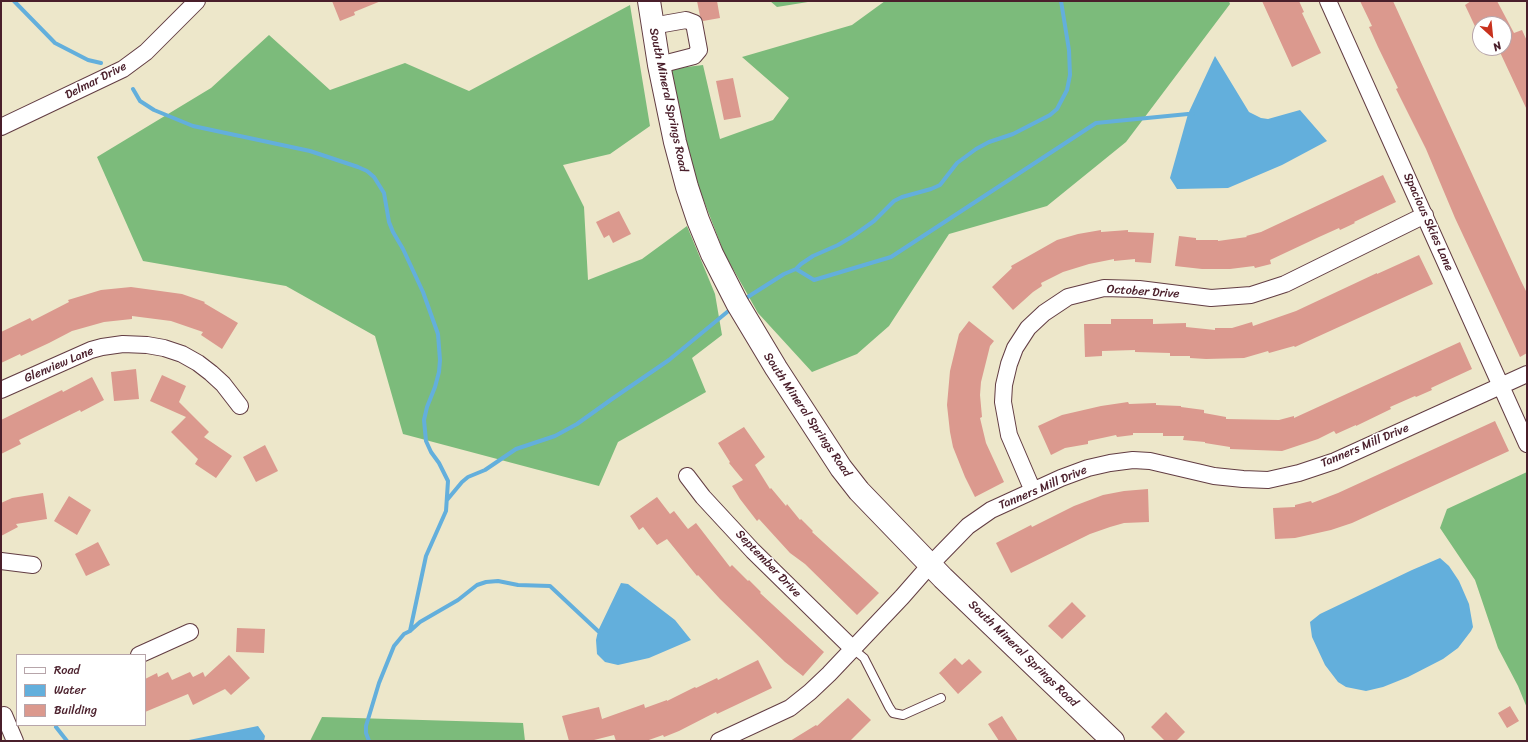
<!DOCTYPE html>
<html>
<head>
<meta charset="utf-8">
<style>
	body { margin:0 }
	#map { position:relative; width:1528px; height:742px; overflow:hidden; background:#ede7ca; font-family:Sriracha,sans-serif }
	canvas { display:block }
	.frame { position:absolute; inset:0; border:2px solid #4a1f2b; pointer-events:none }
	.legend { position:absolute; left:16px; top:654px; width:130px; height:72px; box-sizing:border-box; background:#fff; border:1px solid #b7a5aa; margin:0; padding:5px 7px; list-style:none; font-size:12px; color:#4a1f2b }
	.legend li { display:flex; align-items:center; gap:8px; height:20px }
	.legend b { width:20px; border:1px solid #b7a5aa }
	.north { position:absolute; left:1472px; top:16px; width:40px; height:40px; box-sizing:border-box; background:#fff; border:1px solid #b7a5aa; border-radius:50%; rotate:153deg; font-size:11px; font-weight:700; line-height:16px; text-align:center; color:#4a1f2b }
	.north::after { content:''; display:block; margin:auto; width:14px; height:18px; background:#c8321e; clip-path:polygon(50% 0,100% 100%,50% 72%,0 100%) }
</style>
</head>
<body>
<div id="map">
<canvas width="1528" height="742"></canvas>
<div class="frame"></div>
<ul class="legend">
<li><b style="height:5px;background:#fff"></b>Road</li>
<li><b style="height:11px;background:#63afdc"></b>Water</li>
<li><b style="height:11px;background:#db998e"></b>Building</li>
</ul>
<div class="north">N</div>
</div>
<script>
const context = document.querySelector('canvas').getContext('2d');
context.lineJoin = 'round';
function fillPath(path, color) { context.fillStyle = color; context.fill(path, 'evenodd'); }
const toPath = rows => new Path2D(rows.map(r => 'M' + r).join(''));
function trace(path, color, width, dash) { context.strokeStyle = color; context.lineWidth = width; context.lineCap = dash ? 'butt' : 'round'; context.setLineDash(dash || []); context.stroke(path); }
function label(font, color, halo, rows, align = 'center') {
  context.font = font + ' Sriracha,sans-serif'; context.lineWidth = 3; context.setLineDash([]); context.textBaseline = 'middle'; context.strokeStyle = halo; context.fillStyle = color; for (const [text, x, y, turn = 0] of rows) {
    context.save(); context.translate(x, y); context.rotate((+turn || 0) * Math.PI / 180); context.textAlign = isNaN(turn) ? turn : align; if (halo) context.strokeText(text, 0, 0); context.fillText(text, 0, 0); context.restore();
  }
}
const forest = toPath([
	[770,1,814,1,777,7],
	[885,1,1229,1,1230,4,1126,142,1047,206,949,234,889,326,857,354,812,372,758,313,724,253,699,188,676,103,670,69,703,65,720,139,773,120,789,98,742,57,852,25],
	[630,5,650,126,610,154,563,165,584,207,588,280,642,259,687,226,715,294,722,335,692,358,706,392,618,442,599,486,403,434,375,336,286,286,143,261,97,157,211,88,269,35,330,90,405,63,469,91],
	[1527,472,1527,708,1518,686,1498,648,1475,580,1440,528,1447,509],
	[322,717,523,723,525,741,310,741]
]);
const water = toPath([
	[1215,56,1249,112,1261,118,1268,119,1300,110,1327,141,1282,165,1228,188,1177,189,1170,178,1188,114],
	[1440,558,1449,566,1459,581,1469,604,1473,627,1471,631,1458,648,1443,659,1408,677,1383,687,1366,691,1346,687,1338,682,1325,665,1312,637,1310,622,1320,614,1412,570],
	[621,583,628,584,675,620,691,640,649,658,618,665,605,662,597,654,596,640,598,631],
	[258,726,265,736,264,741,184,741]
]);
const stream = toPath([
	[14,1,55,43,88,60,101,63],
	[133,89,140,101,154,110,193,126,310,151,358,167,367,171,374,177,384,193,389,222,393,232,403,249,423,292,438,334,440,360,439,372,435,387,427,407,424,420,426,441,431,452,439,463,448,481,446,511,426,556,410,631],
	[796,269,814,280,891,257,1096,123,1188,114,1193,114],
	[743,300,784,274,796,269,801,264,813,256,838,245,853,236,874,221,894,201,902,197,931,189,940,185,957,163,976,149,989,142,1013,134,1050,115,1057,109,1067,90,1070,75,1069,50,1061,1],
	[447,500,462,482,468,477,485,470,516,449,555,436,577,424,612,399,669,360,732,308],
	[56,727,67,741],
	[369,741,366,733,366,726,379,683,394,646,404,634,410,631,420,622,458,600,477,585,486,582,498,581,518,585,550,586,598,631]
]);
const building = toPath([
	[332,1,381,1,354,12,355,15,340,21],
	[697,1,717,1,720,18,703,21,700,16],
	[1262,1,1299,1,1304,12,1302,13,1321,53,1292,67],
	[1360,1,1393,1,1521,281,1527,293,1527,353,1520,357,1455,218,1426,149,1396,89,1398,88,1378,47,1369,27,1372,26],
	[1471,1,1497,1,1514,33,1522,30,1527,41,1527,110,1498,48,1504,48,1504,24,1482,24,1480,20,1480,37,1465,5],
	[733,78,741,117,724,120,716,81],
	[1383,175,1396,202,1354,222,1355,223,1340,230,1339,228,1319,237,1270,260,1271,264,1255,268,1254,266,1230,269,1202,269,1175,266,1179,236,1196,238,1196,240,1218,240,1218,241,1247,237,1246,236,1261,232],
	[619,211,631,234,613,243,609,235,604,238,596,222],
	[1101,230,1101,232,1128,230,1128,232,1154,233,1151,263,1135,262,1135,259,1114,261,1114,259,1089,264,1063,272,1041,283,1042,286,1033,292,1013,310,992,287,1012,268,1011,266,1057,240,1078,234],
	[1419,255,1433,284,1295,347,1294,346,1269,353,1268,351,1244,358,1206,359,1190,358,1190,356,1170,356,1170,353,1135,352,1135,350,1102,351,1102,356,1085,357,1084,324,1111,324,1111,319,1153,319,1153,324,1186,323,1186,327,1215,330,1215,328,1232,328,1252,322,1253,326,1296,311,1377,273,1377,274],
	[131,287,182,294,205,302,204,303,238,323,222,349,201,335,203,332,171,321,132,316,132,319,104,322,72,331,49,343,21,356,20,354,1,363,1,332,30,318,32,321,69,302,68,300,101,290],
	[969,321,994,341,990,346,981,382,980,395,982,417,980,418,986,443,1004,482,975,497,965,477,953,447,950,432,947,405,950,371,959,334],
	[1460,342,1472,369,1431,388,1432,390,1416,397,1415,396,1390,407,1391,409,1356,426,1356,425,1336,434,1334,431,1318,439,1282,451,1230,449,1230,447,1205,443,1205,442,1183,440,1184,436,1163,436,1163,433,1133,433,1133,435,1117,437,1116,435,1088,441,1088,444,1065,448,1051,455,1038,426,1062,415,1101,406,1128,402,1129,404,1156,403,1156,405,1181,406,1181,407,1204,410,1204,413,1226,417,1226,419,1279,420,1294,416,1294,418],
	[136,369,139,399,114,401,111,372],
	[162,375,186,386,179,402,209,432,204,437,232,456,216,478,195,464,198,459,171,432,186,417,150,401],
	[92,377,104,400,81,412,80,410,19,440,21,444,1,454,1,420,62,390,63,392],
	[1495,421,1509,451,1352,523,1331,530,1295,538,1275,539,1273,508,1295,507,1295,505,1311,501,1312,503,1338,493],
	[744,427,765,457,755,465,770,489,771,488,786,506,787,504,800,520,801,519,813,531,812,532,879,593,857,615,805,564,790,553,759,519,757,521,740,499,732,486,743,480,729,463,730,462,718,443],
	[265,445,278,471,256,482,243,457],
	[1148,489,1149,522,1124,523,1110,527,1090,534,1011,573,996,543,1031,525,1032,527,1074,506,1103,495,1124,491],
	[43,493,47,519,16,524,18,527,1,536,1,503,12,498],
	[69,496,91,510,77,535,54,521],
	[657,497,670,514,674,511,688,529,696,523,730,567,732,565,748,581,749,580,761,592,760,593,824,652,803,676,785,662,720,599,698,575,697,576,667,539,657,545,643,527,639,530,630,516],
	[98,542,110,565,86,576,75,554],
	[1072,602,1086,616,1062,639,1048,626],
	[237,628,265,629,264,653,236,652],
	[229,655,250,678,231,695,225,689,193,705,188,694,145,712,145,679,157,673,158,677,168,672,172,680,190,672,193,677,203,672,205,677],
	[955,658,962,665,969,659,982,672,958,694,939,673],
	[758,660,772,688,717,714,716,712,679,731,664,737,663,735,646,741,616,741,614,735,590,741,569,741,562,716,599,707,602,719,644,704,645,708,667,700,667,701,695,687,696,688,717,678,718,680],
	[848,698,871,720,850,741,790,741,816,725,817,726],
	[1510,706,1519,721,1507,728,1498,713],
	[1166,712,1185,732,1176,741,1165,741,1151,727],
	[1002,716,1018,741,999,741,988,724]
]);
const lane = toPath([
	[853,649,864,658,889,707,893,713,903,715,941,698]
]);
const street = toPath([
	[1328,1,1527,444],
	[652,26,686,20,694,23,699,50,694,56,659,65],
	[1,127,123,69,146,52,197,1],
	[1,390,91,350,102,347,123,344,147,345,164,348,182,354,198,363,211,373,223,384,240,406],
	[687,476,703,497,753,551,853,649],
	[1033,491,1009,435,1003,402,1004,385,1009,364,1015,348,1028,328,1044,313,1068,297,1104,288,1139,289,1211,298,1251,295,1285,284,1425,215],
	[1,561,33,565],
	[139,655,190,632],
	[4,715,15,741],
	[719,741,790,708,810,692,829,674,902,597,930,565,968,526,991,510,1061,478,1088,468,1110,463,1133,460,1150,461,1214,476,1243,479,1268,480,1299,473,1335,461,1527,374]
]);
const secondary = toPath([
	[649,1,659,65,675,142,687,187,698,220,712,254,737,303,776,368,841,468,859,491,943,578,1113,741]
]);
const streetNames = [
	["Delmar Drive",96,81,-27],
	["South Mineral Springs Road",668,100,78],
	["Spacious Skies Lane",1428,222,66],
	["October Drive",1143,292,4],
	["Glenview Lane",59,365,-23],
	["South Mineral Springs Road",807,415,56],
	["Tanners Mill Drive",1365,446,-23],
	["Tanners Mill Drive",1043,488,-23],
	["September Drive",768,564,46],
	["South Mineral Springs Road",1023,654,44]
];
fillPath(forest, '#7cbb7b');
fillPath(water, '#63afdc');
trace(stream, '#63afdc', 4);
fillPath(building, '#db998e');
trace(lane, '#623d43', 10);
trace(street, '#623d43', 18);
trace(secondary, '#623d43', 24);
trace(lane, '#fff', 8);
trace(street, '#fff', 16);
trace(secondary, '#fff', 22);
label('12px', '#4a1f2b', '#fff', streetNames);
</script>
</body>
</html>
